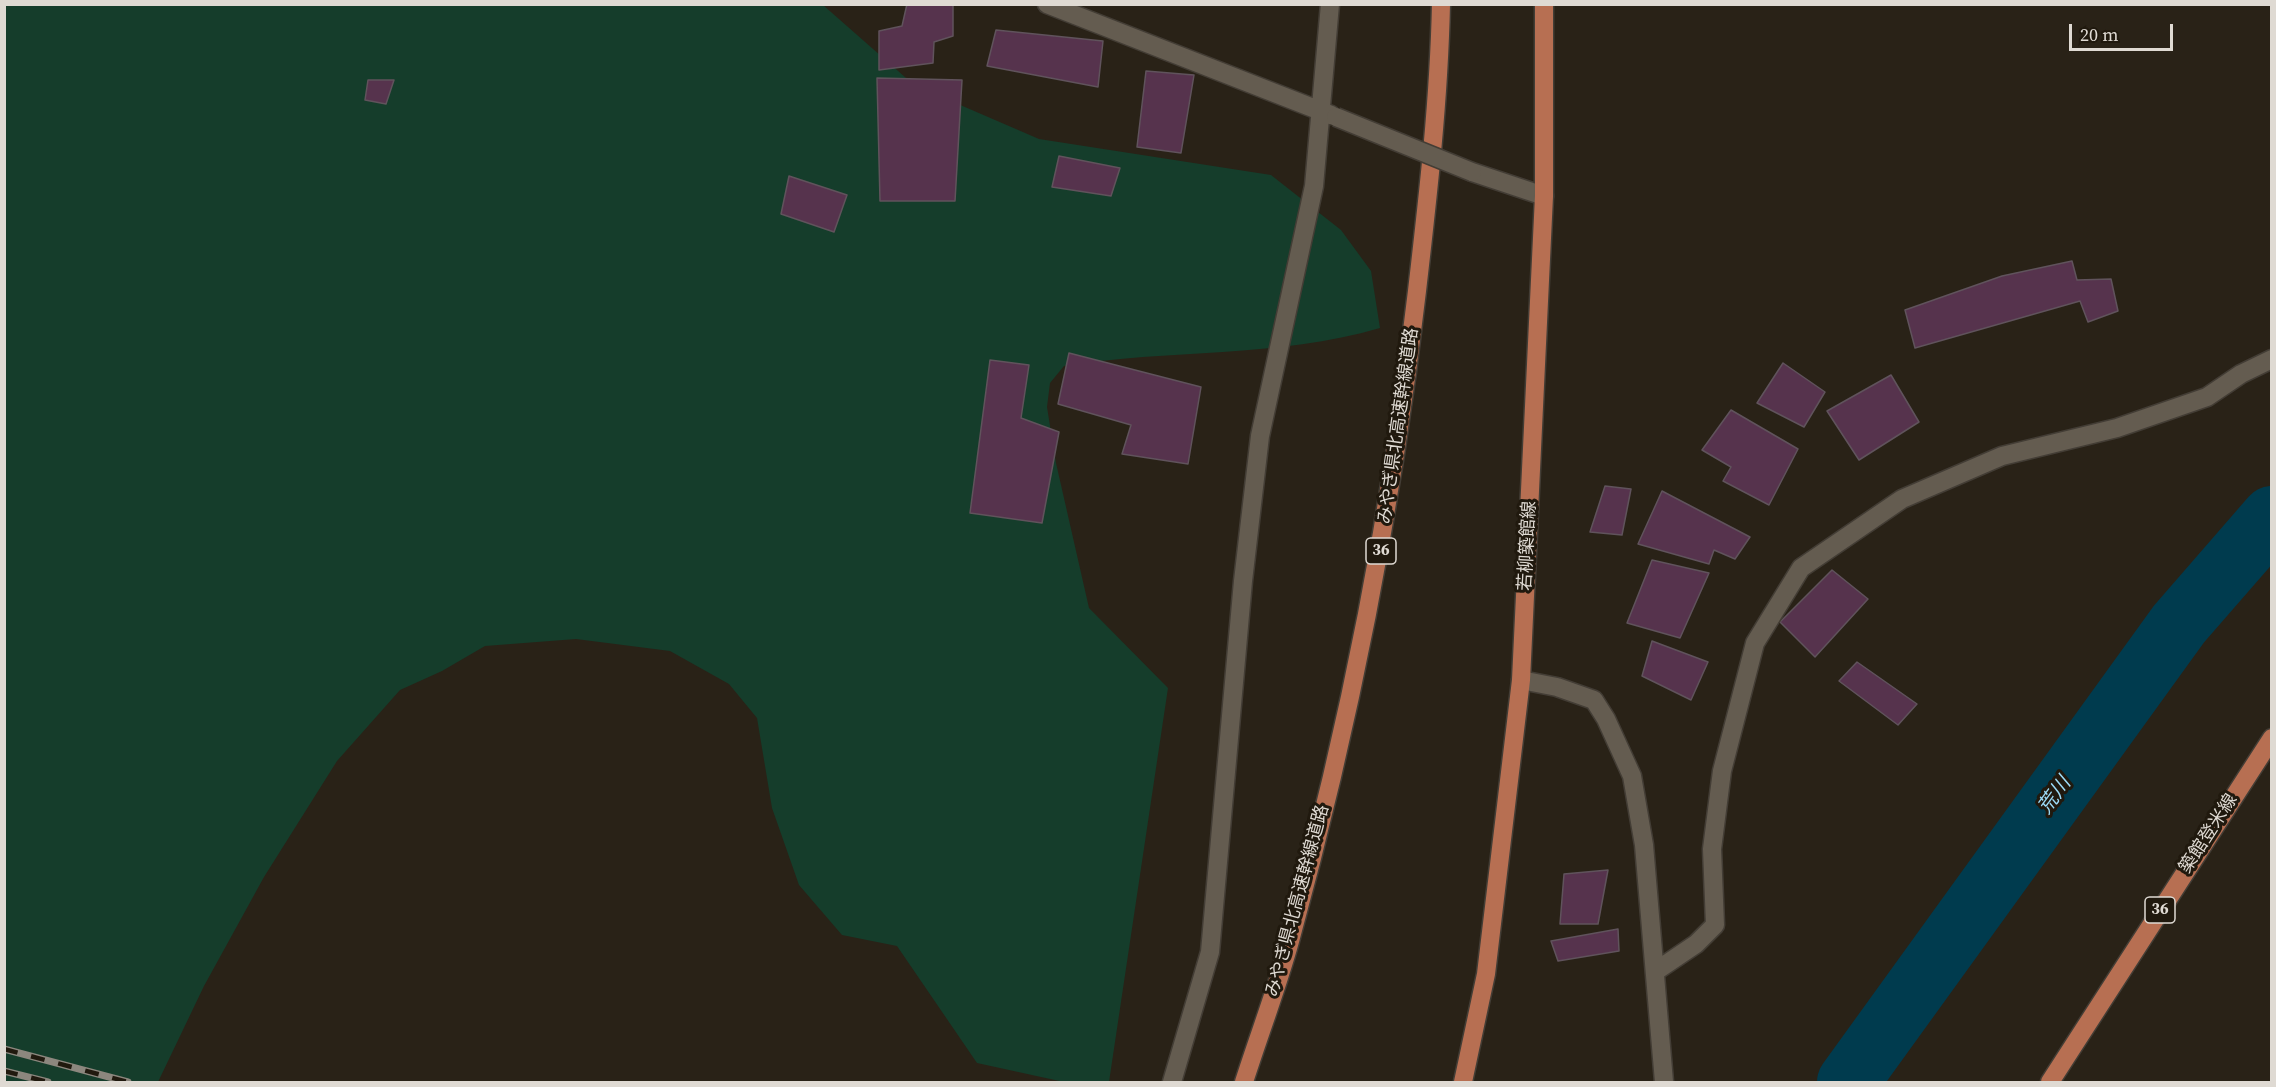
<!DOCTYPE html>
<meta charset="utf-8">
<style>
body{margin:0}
#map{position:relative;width:2276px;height:1087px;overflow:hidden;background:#292217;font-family:"Source Serif 4",serif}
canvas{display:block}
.frame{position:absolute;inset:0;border:6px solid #dfdad3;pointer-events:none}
.scale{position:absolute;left:2069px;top:24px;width:104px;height:27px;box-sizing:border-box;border:3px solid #dfdad3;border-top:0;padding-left:8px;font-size:18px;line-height:21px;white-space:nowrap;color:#dfdad3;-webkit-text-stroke:4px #20190e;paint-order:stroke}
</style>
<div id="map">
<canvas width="2276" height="1087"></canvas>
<div class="frame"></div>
<div class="scale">20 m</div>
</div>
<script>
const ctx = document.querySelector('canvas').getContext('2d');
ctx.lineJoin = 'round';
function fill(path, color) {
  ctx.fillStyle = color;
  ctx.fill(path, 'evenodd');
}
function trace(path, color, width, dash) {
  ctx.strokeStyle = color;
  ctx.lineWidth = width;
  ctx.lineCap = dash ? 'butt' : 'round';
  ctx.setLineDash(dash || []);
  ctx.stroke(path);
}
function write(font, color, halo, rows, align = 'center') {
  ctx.font = font + ' "Source Serif 4","Noto Sans JP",serif';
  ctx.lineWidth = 6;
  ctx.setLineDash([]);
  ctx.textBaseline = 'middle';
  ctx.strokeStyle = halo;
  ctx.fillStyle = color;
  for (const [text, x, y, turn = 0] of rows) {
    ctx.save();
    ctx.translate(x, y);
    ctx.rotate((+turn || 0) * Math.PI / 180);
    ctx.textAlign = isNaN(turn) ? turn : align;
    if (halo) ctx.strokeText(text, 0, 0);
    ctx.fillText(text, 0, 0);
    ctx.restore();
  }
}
fill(new Path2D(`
 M5,5H823L914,85L1039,139L1271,175L1341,230L1371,271L1380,328C1278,358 1168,349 1064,366L1050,383L1047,407L1056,463L1089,608L1168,688L1109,1082H1064L977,1063L897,946L842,935L799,885L772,808L757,718L729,684L670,651L576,639L485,646L442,671L400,690L337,761L264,877L204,986L158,1082H5Z`), '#153d2b');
trace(new Path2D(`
 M1848,1082L2179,624L2272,517`), '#003b4e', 62);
const building = new Path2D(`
 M907,4H953V36L934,42L933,63L879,70V31L902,26Z
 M996,30L1103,41L1098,87L987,66Z
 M1146,71L1194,75L1181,153L1137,147Z
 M877,78L962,80L955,201H880Z
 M368,80H394L386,104L365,100Z
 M1059,156L1120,168L1111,196L1052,187Z
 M789,176L847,195L834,232L781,214Z
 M2072,261L2077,280L2111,279L2118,311L2088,322L2080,301L1915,348L1905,310L2002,276Z
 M1069,353L1201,387L1188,464L1122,454L1131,425L1058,404Z
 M990,360L1029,365L1021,418L1059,432L1042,523L970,513Z
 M1783,363L1825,392L1804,427L1757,403Z
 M1891,375L1919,422L1859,460L1827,411Z
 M1731,410L1798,449L1769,505L1723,481L1731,467L1702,450Z
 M1605,486L1631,489L1622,535L1590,532Z
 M1662,491L1750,537L1735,559L1714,550L1709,564L1638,544Z
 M1652,560L1709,573L1680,638L1627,623Z
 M1832,570L1868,599L1815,657L1780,622Z
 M1652,641L1708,662L1691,700L1642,676Z
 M1857,662L1917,704L1898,725L1839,681Z
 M1608,870L1598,924H1560L1564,874Z
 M1618,929L1619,951L1558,961L1551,941Z`);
fill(building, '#56334d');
trace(building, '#60535c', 1.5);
const minor = new Path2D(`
 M1047,4L1331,115
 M1472,172L1544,196
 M1521,680L1557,687L1594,700L1606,719L1632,776L1644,845L1664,1082
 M1656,971L1696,944L1715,925L1712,849L1722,771L1755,643L1801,568L1902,499L2002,456L2117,428L2207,397L2241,374L2272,359
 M1172,1082L1210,952L1243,581L1260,436L1314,186L1330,4`);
const major = new Path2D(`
 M1244,1082C1259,1035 1277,988 1290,941C1349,727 1392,510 1417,291C1428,196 1439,100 1441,4
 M1463,1082L1486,974L1521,680L1544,196V4
 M2050,1082L2272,738`);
trace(minor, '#433d35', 21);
trace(major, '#433d35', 21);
trace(minor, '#645c50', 18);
trace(major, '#b76f52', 18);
const rail = new Path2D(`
 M4,1049L128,1082
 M4,1071L48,1082`);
trace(rail, '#8c877e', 7);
trace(rail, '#20190e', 4.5, [14]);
const minorBridge = new Path2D(`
 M1336,117L1472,172`);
trace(minorBridge, '#433d35', 21, []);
trace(minorBridge, '#645c50', 18);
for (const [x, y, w] of [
 [1381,551,30],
 [2160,910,30]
]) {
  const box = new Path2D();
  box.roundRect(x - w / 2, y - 13, w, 26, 4.5);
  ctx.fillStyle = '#20190e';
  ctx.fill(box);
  trace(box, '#dfdad3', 1.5);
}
write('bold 16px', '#dfdad3', null, [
 ["36",1381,551],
 ["36",2160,910]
]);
write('18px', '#dfdad3', '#20190e', [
 ["みやぎ県北高速幹線道路",1399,426,-82],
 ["若柳築館線",1528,546,-87],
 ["築館登米線",2209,834,-57],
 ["みやぎ県北高速幹線道路",1298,901,-75]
]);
write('italic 20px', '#9cdbf7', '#20190e', [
 ["荒川",2055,796,-54]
]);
</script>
